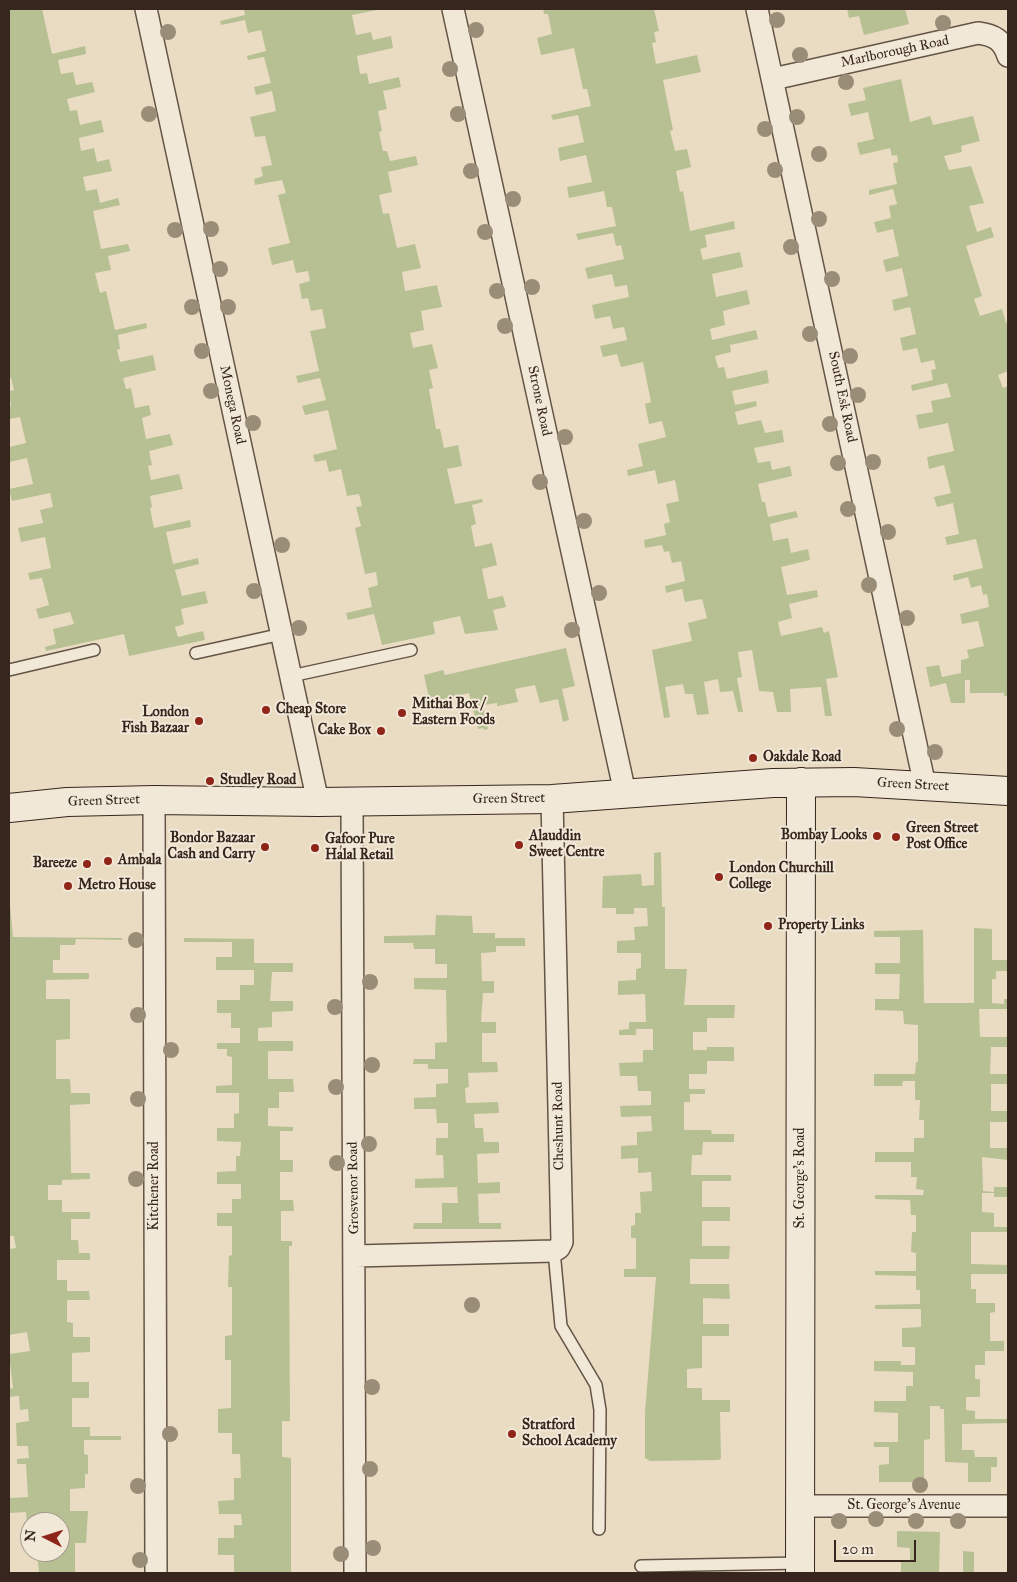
<!DOCTYPE html>
<style>
body{margin:0}
#map{position:relative;width:1017px;height:1582px;overflow:hidden;background:#eadcc3;font-family:"IM FELL Great Primer",serif}
canvas{display:block}
.frame{position:absolute;inset:0;border:10px solid #36261d;pointer-events:none}
.north{position:absolute;left:20px;top:1512px;width:50px;height:50px;box-sizing:border-box;background:#f1e8d8;border:1px solid #a69a8d;border-radius:50%;rotate:275deg;font-size:14px;font-weight:700;line-height:20px;text-align:center;color:#36261d}
.north::after{content:'';display:block;margin:auto;width:18px;height:22px;background:#8f2418;clip-path:polygon(50% 0,100% 100%,50% 72%,0 100%)}
.scale{position:absolute;left:834px;top:1540px;width:82px;height:22px;box-sizing:border-box;border:2px solid #36261d;border-top:0;padding-left:6px;font-size:15px;line-height:18px;white-space:nowrap;color:#36261d;-webkit-text-stroke:4px #f1e8d8;paint-order:stroke}
</style>
<div id="map">
<canvas width="1017" height="1582"></canvas>
<div class="frame"></div>
<div class="north">N</div>
<div class="scale">20 m</div>
</div>
<script>
const ctx = document.querySelector('canvas').getContext('2d');
ctx.lineJoin = 'round';
function fill(path, color) {
  ctx.fillStyle = color;
  ctx.fill(path, 'evenodd');
}
function trace(path, color, width, dash) {
  ctx.strokeStyle = color;
  ctx.lineWidth = width;
  ctx.lineCap = dash ? 'butt' : 'round';
  ctx.setLineDash(dash || []);
  ctx.stroke(path);
}
function write(font, color, halo, rows, align = 'center') {
  ctx.font = font + ' "IM FELL Great Primer",serif';
  ctx.lineWidth = 4;
  ctx.setLineDash([]);
  ctx.textBaseline = 'middle';
  ctx.strokeStyle = halo;
  ctx.fillStyle = color;
  for (const [text, x, y, turn = 0] of rows) {
    ctx.save();
    ctx.translate(x, y);
    ctx.rotate((+turn || 0) * Math.PI / 180);
    ctx.textAlign = isNaN(turn) ? turn : align;
    if (halo) ctx.strokeText(text, 0, 0);
    ctx.fillText(text, 0, 0);
    ctx.restore();
  }
}
fill(new Path2D(`
 M9,9H42L52,54L85,46L86,54L58,60L61,74L73,72L76,85L92,82L95,92L67,99L70,111L77,110L80,125L101,120L104,132L79,138L81,151L94,148L97,162L109,159L112,171L83,177L86,191L97,189L100,203L118,198L120,205L93,211L101,249L128,244L130,251L108,256L111,270L95,273L100,293L106,291L115,330L146,323L147,328L118,335L120,349L117,350L120,362L153,355L156,370L123,378L126,389L131,388L135,408L149,405L151,415L142,418L146,439L170,434L173,445L149,451L152,465L148,466L151,480L179,474L183,489L150,496L152,507L150,508L154,528L190,520L191,527L166,532L173,564L198,558L199,564L175,570L182,596L205,591L208,603L181,609L184,624L175,627L178,637L203,631L205,640L129,656L124,634L46,651L45,647L56,644L53,629L74,624L70,612L39,619L36,609L49,605L42,578L30,580L28,573L51,568L45,537L21,542L18,528L43,523L40,510L53,507L50,493L12,501L9,489L33,484L27,458L9,462V447L26,443L20,417L9,419V406H11L9,391L14,390L11,378H9Z
 M244,9H382L352,15L356,35L371,32L373,40L391,36L393,48L357,56L360,74L367,73L369,84L399,77L401,87L383,91L387,109L378,111L382,131L379,132L383,151H387L390,161L416,156L418,165L388,172L392,192L379,195L383,214L389,213L397,248L415,244L421,268L402,272L405,291L437,285L442,307L421,311L424,330L410,333L413,348L432,344L438,368L429,370L433,388L429,389L436,429H440L444,448L458,445L462,466L447,469L455,504L482,499L483,502L472,505L476,524L471,526L475,547L492,543L497,565L482,569L488,599L503,596L506,607L493,610L498,630L465,634L460,616L433,622L435,634L382,645L374,614L348,620L346,613L372,607L368,588L378,585L376,572L365,574L355,528L361,526L356,507L362,506L359,494L347,496L341,469L329,472L326,460L315,462L313,455L337,449L328,410L305,415L302,406L326,400L320,378L298,383L296,376L319,371L310,331L326,328L322,309L311,311L308,298L302,299L299,284L310,281L308,271L296,273L293,260L272,265L268,248L290,243L278,195L286,193L282,180L255,185L254,179L263,176L261,167L272,165L265,136L255,137L250,117L276,111L272,91L256,95L254,87L271,83L264,57L248,60L247,56L266,51L261,30L248,33L245,20L221,25L220,21L245,15Z
 M543,9H654L659,31L654,32L656,42L652,43L656,64L697,55L701,72L663,80L673,130L670,131L675,151L687,149L691,167L676,171L680,192L683,191L690,231L734,221L735,229L705,235L707,247L700,249L703,260L740,252L743,267L712,274L716,297L747,290L750,304L723,311L725,325L710,329L712,340L756,330L758,339L730,345L731,352L715,356L718,368L724,367L727,379L767,370L769,383L732,391L735,405L756,401L757,406L735,412L738,425L761,420L765,433L782,430L784,442L754,448L758,463L770,461L772,470L790,466L792,476L758,484L762,502H765L768,517L796,511L798,517L770,524L773,541L788,538L791,553L808,549L810,560L781,567L787,595L817,590L818,597L789,604L792,618L778,622L781,636L822,627L824,633L829,631L838,677L826,679L832,716H825L821,687L790,689L791,712H777L773,692L759,691L752,650L738,652L742,677L737,678L743,712H738L733,691L720,692L718,679L704,682L709,714L697,715L693,694H685L683,684L665,687L670,717L664,718L652,650L692,641L688,623L707,618L702,599L685,602L682,589L666,593L665,586L685,581L681,561L672,563L669,551L664,552L662,545L645,548L644,540L666,535L664,524L670,522L666,504L679,501L675,480L658,484L655,470L628,476L627,470L643,466L638,444L666,437L662,421L649,424L645,404L651,402L643,362L621,367L617,354L603,357L600,346L627,340L624,327L613,329L610,316L595,319L592,305L629,297L627,285L615,287L612,274L588,279L585,268L624,259L621,245L616,246L613,233L578,240L576,234L616,226L612,207H607L604,191L569,198L567,187L592,182L586,155L560,161L558,148L584,142L578,115L553,120L551,115L591,106L587,89H583L574,48L541,55L537,38L552,34L548,14H544Z
 M847,9H905L909,24L864,35L859,16L849,18Z
 M901,79L910,122L930,116L933,125L973,116L980,141L961,146L962,152L944,156L949,170L971,166L984,203L969,206L977,232L991,227L994,237L966,246L982,296L974,299L980,316L1002,309L1006,323L1008,322V371L998,375L1003,388L1008,386V696H1004V693H970V680H965V703H951L946,683L930,687L926,667L939,665L942,677L961,673V660L969,658L967,650L984,646L978,621L962,624L960,614L989,607L987,594L983,595L981,585L971,588L968,577L954,581L953,575L983,568L976,539L947,545L945,537L959,534L953,503L937,507L934,497L951,493L944,465L929,469L927,457L954,451L948,423L919,429L916,415L933,412L931,401L951,397L947,383L912,391L911,385L933,380L931,370L936,369L934,360L921,363L917,348L903,351L900,338L916,334L910,307L894,311L892,300L908,296L902,268L886,272L883,260L899,256L893,229L877,233L874,222L891,218L889,206L897,204L893,189L869,195V190L897,184L893,163L898,162L897,155L892,156L890,148L860,155L857,143L874,139L868,112L851,116L848,104L866,100L863,88Z
 M566,648L575,686L562,689L569,720L563,722L558,699L540,703L535,685L515,689L518,702L497,706V703L483,705L488,729L484,730L483,728L478,729L469,693L430,702L424,675L443,670L445,675Z
 M661,852L662,907H665V969H687L684,1005H735L734,1018H707V1032H693V1050H707V1047H734V1061H707V1074H689V1089H705V1094H690V1102H684V1130H711L712,1134H734V1142H703L702,1155H692L691,1175H731V1181H702V1207H730V1221H702V1246H730L729,1259H690V1284H729L730,1299L703,1298V1324H729V1336H702V1368L687,1369V1388H702V1400H730V1412H720L721,1459L718,1460L650,1461L645,1458V1412L656,1277H624V1269H636V1238H631V1226L635,1225V1213H641L640,1192L652,1191L651,1172L638,1173V1158L621,1159V1146L637,1145V1132L652,1131L651,1116L621,1117L620,1106L651,1105V1091H638L637,1076H620L619,1063L643,1062V1050H653V1029H636V1035H619V1030L629,1029V1022H646L645,994L618,995V981L636,980V969L641,968V953H617V941L635,940L634,927L648,926L647,908H634V914H616V908H602L603,876L641,874L642,886L654,885V853Z
 M9,894L13,937L122,938V940L76,939L75,945H60V960H53V973H89V979L46,980V999H70V1039L56,1040V1079H70L71,1093H90V1104L70,1105L71,1173H90V1179L62,1180V1185H48V1200H62V1212H90V1219H71V1240H78L79,1253H90V1260H57V1280H67V1291H89L90,1300H67V1322L73,1323V1337H90V1352L72,1353V1382H89V1398H72V1427H90V1436H121V1440H84V1454L88,1455V1474H85V1488L70,1489V1511H88L86,1543H75V1573H39L37,1552H60V1522H30V1524L27,1525L26,1512L9,1513V1498L28,1497L26,1464H17V1459L29,1458L28,1446H17L16,1423L29,1421L28,1409L20,1410L19,1396L9,1397V1389L13,1388L9,1354L30,1351L27,1332L9,1335V1249L16,1248L14,1236H9Z
 M436,915L472,916L473,933H495V938H525V946H496V952L481,953L482,981H494V993H483L481,1022H496V1033H482V1062H497L498,1072L468,1073L469,1087L465,1088L466,1103L498,1102L499,1113L474,1114L475,1128H483L484,1142H499V1153L477,1154L478,1183L500,1182V1193L478,1194L479,1223H501V1229H413L414,1223H442V1203H458L457,1187L415,1188V1179L444,1178L443,1155H436V1138H448V1123H437L436,1109H414V1098L436,1097V1084L448,1083V1069H428V1064H413L414,1059H435V1043L447,1042L446,990L414,989V978H447V964H435V949H414L413,943H384V936L435,935Z
 M974,928L992,929V960H1008V971H996V979H992V1003L1004,1004V999H1008V1009H979L980,1037H1008V1047H991L990,1074H1008V1084H991V1111H1008V1122H990V1148H1008V1160L982,1157L983,1191L994,1192V1187H1008V1197H994V1193H982V1212L994,1213V1227H1008V1232H971V1264L1008,1265V1274H971V1289H976V1303H995V1312L990,1313V1341H1004V1351H985V1365H975V1379H980V1397H966V1410L975,1411V1419H1008V1423L962,1424V1450H974L975,1457H997V1467H991V1482H968V1463L945,1462L944,1409H940V1406H930V1439L924,1440V1482H879V1465L889,1464V1447H874V1442H898V1413L874,1412V1401H906V1386H913V1372L874,1371V1361H901V1365H915V1347H902V1328L921,1327V1309H875V1305L920,1304V1290H916V1276L875,1275V1271H916V1253L911,1252L912,1232H916V1215H911L910,1200L875,1199V1195H923L924,1190L916,1189L917,1177H911V1162H875V1152H914V1138H924V1120H919L920,1100H915V1081H903L902,1086H874V1074H915L916,1062H918V1025L904,1024L903,1011L875,1010V999H899L900,974H875V963H900V937H874V931L923,930L924,1003H974Z
 M184,938L254,939V963H293V972H272L270,1001H293V1011L272,1012V1027L258,1028V1041H293V1051H268V1079H293L294,1092H279V1108H268V1126L293,1127V1131H280V1160H293V1172H280V1200H293L294,1211H281V1241H292V1246H289L290,1421H282V1457L291,1458V1573H234V1555H218V1538H234V1525H242L241,1514H219L218,1501L234,1500V1478H241L240,1454H232V1433H218V1409L231,1408V1360H225V1336L232,1335V1287H228L229,1256L232,1255V1226H217V1213H232V1199H241V1184H217V1172L236,1171V1156H240L241,1142L217,1141V1128H234V1114L239,1113V1093H216V1086L232,1085V1057L227,1056V1049H217V1043H240V1028H231V1013H217V1000H240V985H254V970H216V957H232V942H184Z
 M897,1531L940,1532L939,1573H901V1562H910V1548L897,1547Z
 M963,1551L974,1552V1573H963Z`), '#b7c093');
const lane = new Path2D(`
 M196,653L282,634
 M9,670L94,650
 M291,676L411,650
 M554,1251L561,1326L596,1385L600,1410L599,1529
 M641,1566L801,1563`);
const street = new Path2D(`
 M146,9L318,802
 M453,9L625,793
 M757,9L925,786
 M773,79L978,33C994,35 1003,40 1008,56
 M154,800L156,1573
 M352,802L355,1573
 M355,1256L554,1251L559,1248L562,1242L552,799
 M800,1506H1008`);
const secondary = new Path2D(`
 M9,808L67,802L154,800L318,802L552,799L773,783L854,782L1008,791
 M800,1573L801,782`);
trace(lane, '#635446', 14);
trace(street, '#635446', 24);
trace(secondary, '#36261d', 30);
trace(lane, '#f1e8d8', 11);
trace(street, '#f1e8d8', 21);
trace(secondary, '#f1e8d8', 28);
ctx.fillStyle = '#998d78';
for (const [x, y] of [
 [777,20],
 [943,23],
 [476,30],
 [168,32],
 [800,55],
 [450,69],
 [846,82],
 [149,114],
 [458,114],
 [797,117],
 [765,129],
 [819,154],
 [775,170],
 [471,171],
 [513,199],
 [819,219],
 [211,229],
 [175,230],
 [485,232],
 [791,247],
 [220,269],
 [832,279],
 [532,287],
 [497,291],
 [192,307],
 [228,307],
 [505,326],
 [810,334],
 [202,351],
 [850,356],
 [211,391],
 [858,395],
 [253,423],
 [830,424],
 [565,437],
 [873,462],
 [838,463],
 [540,482],
 [848,509],
 [584,521],
 [888,532],
 [282,545],
 [869,585],
 [254,591],
 [599,593],
 [907,618],
 [299,628],
 [572,630],
 [897,729],
 [935,752],
 [136,940],
 [370,982],
 [335,1007],
 [138,1015],
 [171,1050],
 [372,1065],
 [336,1087],
 [138,1099],
 [369,1144],
 [337,1163],
 [136,1179],
 [472,1305],
 [372,1387],
 [170,1434],
 [370,1469],
 [920,1485],
 [138,1486],
 [876,1519],
 [839,1521],
 [916,1521],
 [958,1521],
 [373,1548],
 [341,1554],
 [140,1560]
]) {
  ctx.beginPath();
  ctx.arc(x, y, 8, 0, 2 * Math.PI);
  ctx.fill();
}
for (const [x, y, r, color] of [
 [266,710,5,"#8f2418"],
 [402,713,5,"#8f2418"],
 [199,721,5,"#8f2418"],
 [381,731,5,"#8f2418"],
 [753,758,5,"#8f2418"],
 [210,781,5,"#8f2418"],
 [877,836,5,"#8f2418"],
 [896,837,5,"#8f2418"],
 [519,845,5,"#8f2418"],
 [265,847,5,"#8f2418"],
 [315,848,5,"#8f2418"],
 [108,861,5,"#8f2418"],
 [87,864,5,"#8f2418"],
 [719,877,5,"#8f2418"],
 [68,886,5,"#8f2418"],
 [768,926,5,"#8f2418"],
 [512,1434,5,"#8f2418"]
]) {
  const dot = new Path2D();
  dot.arc(x, y, r, 0, 2 * Math.PI);
  ctx.fillStyle = color;
  ctx.fill(dot);
  trace(dot, '#f1e8d8', 2);
}
write('14px', '#36261d', '#f1e8d8', [
 ["Marlborough Road",895,52,-12],
 ["South Esk Road",842,397,78],
 ["Strone Road",539,401,78],
 ["Monega Road",232,405,78],
 ["Green Street",913,785,3],
 ["Green Street",509,799,-1],
 ["Green Street",104,801,-2],
 ["Cheshunt Road",559,1126,-91],
 ["St. George's Road",801,1178,-90],
 ["Kitchener Road",155,1186,-90],
 ["Grosvenor Road",354,1188,-91],
 ["St. George's Avenue",904,1506]
]);
write('bold 14px', '#36261d', '#f1e8d8', [
 ["Mithai Box /",412,705],
 ["Eastern Foods",412,721],
 ["Cheap Store",276,710],
 ["London",189,713,"right"],
 ["Fish Bazaar",189,729,"right"],
 ["Cake Box",371,731,"right"],
 ["Oakdale Road",763,758],
 ["Studley Road",220,781],
 ["Green Street",906,829],
 ["Post Office",906,845],
 ["Bombay Looks",867,836,"right"],
 ["Alauddin",529,837],
 ["Sweet Centre",529,853],
 ["Bondor Bazaar",255,839,"right"],
 ["Cash and Carry",255,855,"right"],
 ["Gafoor Pure",325,840],
 ["Halal Retail",325,856],
 ["Ambala",118,861],
 ["Bareeze",77,864,"right"],
 ["London Churchill",729,869],
 ["College",729,885],
 ["Metro House",78,886],
 ["Property Links",778,926],
 ["Stratford",522,1426],
 ["School Academy",522,1442]
], 'left');
</script>
